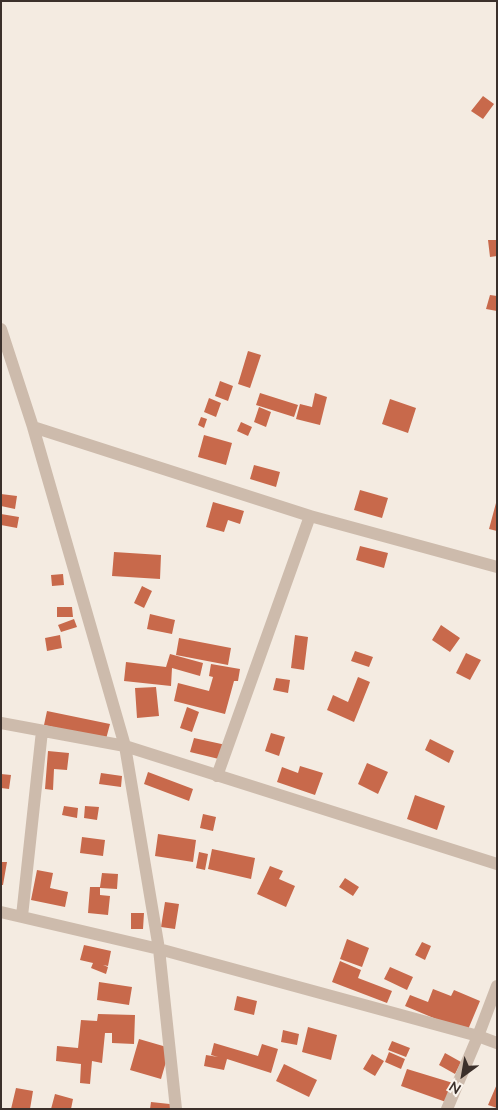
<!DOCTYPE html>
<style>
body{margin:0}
#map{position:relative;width:498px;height:1110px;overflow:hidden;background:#f4ebe1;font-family:Lato,sans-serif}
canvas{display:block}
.frame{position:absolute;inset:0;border:2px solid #3b302b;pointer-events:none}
.north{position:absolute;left:438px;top:1050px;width:50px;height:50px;-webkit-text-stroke:4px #fbf5ee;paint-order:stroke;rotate:212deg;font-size:14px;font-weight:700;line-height:20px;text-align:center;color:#3b302b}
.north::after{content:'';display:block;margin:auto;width:18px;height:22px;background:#3b302b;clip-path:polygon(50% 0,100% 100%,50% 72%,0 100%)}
</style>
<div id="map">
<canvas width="498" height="1110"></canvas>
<div class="frame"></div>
<div class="north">N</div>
</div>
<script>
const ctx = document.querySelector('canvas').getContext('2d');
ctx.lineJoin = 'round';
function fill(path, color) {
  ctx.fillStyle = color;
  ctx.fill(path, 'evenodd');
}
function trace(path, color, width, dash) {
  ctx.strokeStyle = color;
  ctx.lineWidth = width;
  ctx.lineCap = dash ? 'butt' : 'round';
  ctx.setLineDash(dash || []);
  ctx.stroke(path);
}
fill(new Path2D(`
 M483,96L494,104L483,119L471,111Z
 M488,240H497V256L490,257Z
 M490,295L497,296V311L486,309Z
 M248,351L261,355L250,388L238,384Z
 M220,381L233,386L228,401L215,396Z
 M260,393L298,405L294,417L256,405Z
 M315,393L327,397L320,425L296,419L300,404L312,407Z
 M209,398L221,403L216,417L204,412Z
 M390,399L416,408L408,433L382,424Z
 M259,407L271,412L266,427L254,422Z
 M201,417L207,419L204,428L198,425Z
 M241,422L252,427L248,436L237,431Z
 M204,435L232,443L226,465L198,457Z
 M254,465L280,472L276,487L250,479Z
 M360,490L388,498L382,518L354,510Z
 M1,494L17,496L15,509L1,506Z
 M213,502L244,511L240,524L228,520L224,532L206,527Z
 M496,503H497V531L489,529Z
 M1,514L19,517L17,528L1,525Z
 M360,546L388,553L384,568L356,560Z
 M114,552L161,555L160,579L112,576Z
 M63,574L64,585L52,586L51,575Z
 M142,586L152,591L144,608L134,603Z
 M57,607H72L73,617H57Z
 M150,614L175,620L172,634L147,629Z
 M74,619L77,627L61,632L58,625Z
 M441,625L460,638L450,652L432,640Z
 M60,635L62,648L47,651L45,638Z
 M295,635L308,637L304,670L291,668Z
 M179,638L231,648L228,665L176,655Z
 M355,651L373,657L369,667L351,661Z
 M466,653L481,660L470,680L456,673Z
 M170,654L203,663L200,676L172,668L171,686L124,681L126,662L166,667Z
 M211,664L240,669L238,681H234L225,714L174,701L178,683L209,691L213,677L209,676Z
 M358,677L370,682L354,722L327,710L333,695L348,702Z
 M276,678L290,680L288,693L273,690Z
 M156,687L159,716L137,718L135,688Z
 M187,707L199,712L192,732L180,728Z
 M47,711L110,724L106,739L44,725Z
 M271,733L285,737L279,756L265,751Z
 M194,738L226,745L223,760L190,752Z
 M430,739L454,751L449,763L425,750Z
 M48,751L69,753L67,770L54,769L53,790L45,789Z
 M367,763L388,772L378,794L358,784Z
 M300,766L323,773L315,795L277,782L282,767L298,773Z
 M148,772L193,789L189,801L144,784Z
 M101,773L122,776L121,787L99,784Z
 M1,774L11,775L9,789L1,788Z
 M415,795L445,806L437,830L407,819Z
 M64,806L78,808L77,818L62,815Z
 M85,806L99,807L97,820L84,818Z
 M203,814L216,817L213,831L200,828Z
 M158,834L196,840L193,862L155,856Z
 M82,837L105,840L103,856L80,853Z
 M212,849L255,858L251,879L208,869Z
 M199,852L208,854L205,870L196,868Z
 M1,862H7L3,885H1Z
 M270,866L283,871L279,879L295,886L286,907L257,894Z
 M37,870L53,873L50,888L68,892L65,907L31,900Z
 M102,873L118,874L117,889L100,888V895L110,896L108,915L88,913L90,887H100Z
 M345,878L359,887L353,896L339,887Z
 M165,902L179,904L175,929L161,927Z
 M131,913H144L143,929H131Z
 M347,939L369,948L362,967L340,959Z
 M422,942L431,946L425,960L415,955Z
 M84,945L111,951L108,966L103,965L108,967L106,974L91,968L93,963L80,960Z
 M340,961L361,970L358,978L392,991L387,1003L332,982Z
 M390,967L413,977L407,990L384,979Z
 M99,982L132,987L129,1005L97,1000Z
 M433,989L451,996L454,990L480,1001L467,1032L405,1006L410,995L428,1002Z
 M237,996L257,1001L254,1015L234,1010Z
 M98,1014L135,1015L134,1044L112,1043V1033H105L102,1063L92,1061L90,1084L80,1083L81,1064L56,1061L57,1046L78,1048L81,1020L97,1021Z
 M308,1027L337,1035L331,1060L302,1052Z
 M283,1030L299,1034L297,1045L281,1042Z
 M139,1039L170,1048L161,1079L130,1070Z
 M392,1041L410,1048L406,1057L388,1050Z
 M214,1043L258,1056L262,1044L278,1049L271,1073L227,1059L224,1070L204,1066L206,1055L218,1057L211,1055Z
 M389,1052L405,1059L401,1069L385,1062Z
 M445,1053L461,1062L455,1074L439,1065Z
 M372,1054L384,1061L375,1076L363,1069Z
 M284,1064L317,1080L309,1097L276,1081Z
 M407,1069L453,1083L446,1102L401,1086Z
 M497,1084V1108L488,1105Z
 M16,1088L33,1091L30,1109H11Z
 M55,1094L73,1099L71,1109H51Z
 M151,1102L179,1105V1109H150Z`), '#c8694b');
trace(new Path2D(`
 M1,329L33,427L125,746L159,949L176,1109
 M33,427L310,516L497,567
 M1,723L125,746L497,864
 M217,776L310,516
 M1,912L159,949L478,1036L497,1043
 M22,916L42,731
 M447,1109L478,1036L497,986`), '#cdbbac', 12);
</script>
